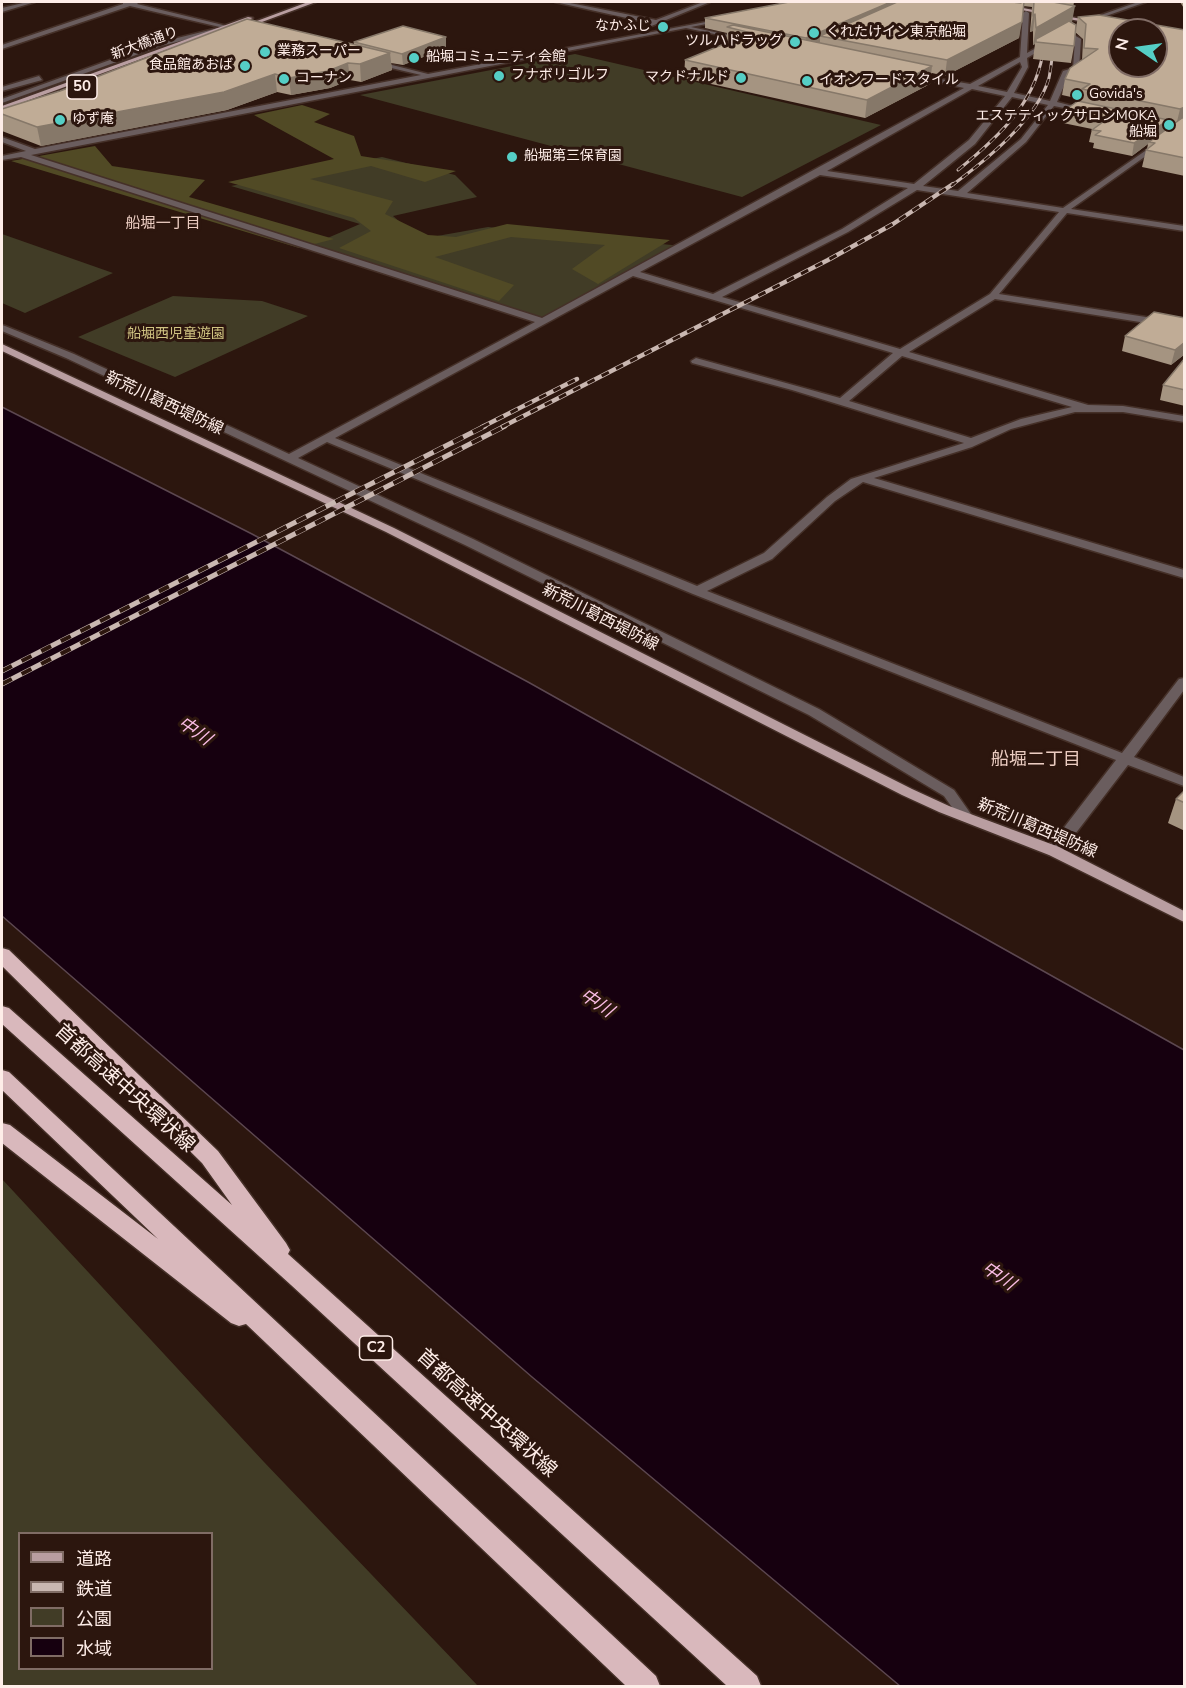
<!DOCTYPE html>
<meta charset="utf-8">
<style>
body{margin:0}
#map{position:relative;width:1186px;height:1688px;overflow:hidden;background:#2c160e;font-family:"Nunito Sans","Noto Sans JP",sans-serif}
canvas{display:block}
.frame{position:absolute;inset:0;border:3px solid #feede8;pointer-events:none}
.legend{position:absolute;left:18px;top:1532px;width:195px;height:138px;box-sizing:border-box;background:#2c160e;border:2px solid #806c65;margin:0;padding:8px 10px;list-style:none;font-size:18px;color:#feede8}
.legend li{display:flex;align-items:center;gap:12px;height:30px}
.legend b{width:30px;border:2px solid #806c65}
.north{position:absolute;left:1108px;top:18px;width:60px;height:60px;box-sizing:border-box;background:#2c160e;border:2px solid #806c65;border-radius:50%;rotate:283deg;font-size:16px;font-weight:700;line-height:24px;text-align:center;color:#feede8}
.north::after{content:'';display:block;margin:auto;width:21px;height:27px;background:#55cec5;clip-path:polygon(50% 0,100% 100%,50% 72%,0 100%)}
</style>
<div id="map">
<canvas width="1186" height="1688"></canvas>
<div class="frame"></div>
<ul class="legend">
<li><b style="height:8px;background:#b99ea1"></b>道路</li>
<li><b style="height:8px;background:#c9b7b1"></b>鉄道</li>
<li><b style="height:16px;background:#413c26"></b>公園</li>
<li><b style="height:16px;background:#16000f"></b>水域</li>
</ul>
<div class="north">N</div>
</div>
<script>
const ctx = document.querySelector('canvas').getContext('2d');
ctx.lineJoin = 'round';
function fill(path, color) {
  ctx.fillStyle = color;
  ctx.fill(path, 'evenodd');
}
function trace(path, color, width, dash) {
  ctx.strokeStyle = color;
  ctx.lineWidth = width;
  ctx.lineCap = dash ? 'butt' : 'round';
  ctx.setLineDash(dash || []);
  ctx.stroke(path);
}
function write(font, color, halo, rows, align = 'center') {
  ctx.font = font + ' "Nunito Sans","Noto Sans JP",sans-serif';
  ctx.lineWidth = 6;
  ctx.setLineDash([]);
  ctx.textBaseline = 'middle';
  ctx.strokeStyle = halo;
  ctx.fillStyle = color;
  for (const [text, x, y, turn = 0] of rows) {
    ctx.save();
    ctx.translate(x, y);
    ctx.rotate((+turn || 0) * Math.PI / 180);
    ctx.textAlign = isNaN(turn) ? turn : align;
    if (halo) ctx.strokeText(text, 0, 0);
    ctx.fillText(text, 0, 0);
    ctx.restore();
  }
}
fill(new Path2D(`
 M575,54L881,125L742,197L360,95Z
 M382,157L455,175L477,197L393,216L420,239L488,227L682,246L543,321L309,246L360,224L231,186Z
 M2,234L113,273L25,313L2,303Z
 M173,296L262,301L308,316L175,377L78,337Z
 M2,1179L264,1462L478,1686H2ZM20,1534H212V1668H20Z`), '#413c26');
fill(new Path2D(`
 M302,105L330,114L314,122L354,136L361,156L456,171L425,182L371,166L310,179L393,201L385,214L428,235L456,237L507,224L670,240L598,284L572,269L605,245L511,237L435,257L514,285L499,301L339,248L371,231L354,218L228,182L334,159L254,115Z
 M95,146L112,166L205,180L189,197L334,239L299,248L11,161Z`), '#514a25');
const water = new Path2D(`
 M2,407L252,534L528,682L1184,1050V1686H900L532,1377L2,916Z`);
fill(water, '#16000f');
trace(water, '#5c4750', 1.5);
const minor = new Path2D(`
 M27,2H35L2,12V8Z
 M123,2H139L137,4L227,26L224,28L130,6L2,49V45L123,4Z
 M555,2H565L656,20L703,2H710L649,27L646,25L649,23Z
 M1138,2H1146L1086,23L1081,22Z
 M1026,11L1029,13L1027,53L1049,41L1054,42L1027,58L1028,67L1014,93L1050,101L1063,71L1073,68L1075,40L1065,34L1067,31L1081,39L1079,69L1070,72L1057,102L1093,111L1089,113L1054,106L1026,142L967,193L1063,208L1184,124V129L1071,209L1184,226V231L1067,213L999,294L1184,323V329L995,299L909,352L1088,405L1123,406L1184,416V422L1123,412H1075L1011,429L972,447L874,478L1184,570V578L863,482L835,501L772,559L707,591L1122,753L1179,679L1184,678V690L1134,757L1184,777V786L1128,765L1059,855H1049L1046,851L1116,760L693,594L327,442L298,458L473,539L819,709L954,790L973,817L966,822L961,820L944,796L809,715L465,545L66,358L2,331V325L5,326L74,354L289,454L535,322L21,157L2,160V156L26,151L2,142V137L35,149L421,75L370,63L372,60L428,74L727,18V20L691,27L747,39V41L686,28L31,155L542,318L964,88L911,76V74L970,84L1020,57L1023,13ZM1020,62L1022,67L1007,92L978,86ZM972,89L1005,96L969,140L914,184L827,171ZM1012,97L1048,105L1021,139L958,191L923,186L975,144ZM820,175L908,188L842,229L713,294L640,272ZM917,190L1059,212L990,294L900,349L722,297L848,232ZM633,276L893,353L840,398L696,358L691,361L692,363L792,390L964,443L851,479L827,497L764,553L697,586L335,438ZM902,356L1072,407L1021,419L971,438L849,401Z
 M218,28L220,31L161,46L2,103V99L157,43Z
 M39,76L42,80L2,91V87Z`);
const major = new Path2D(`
 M308,2H316L243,29L238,28Z
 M980,2H991L1140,30H1126Z
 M248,17L253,18L2,110V106Z
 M2,344L394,528L912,789L949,806L1059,847L1184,911V922L1049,855L939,812L902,795L386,532L2,351Z`);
const highway = new Path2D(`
 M2,948L9,950L218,1151L286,1243L290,1250L288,1254L757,1676L761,1686H727L291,1285L2,1024V1006L9,1008L232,1205L202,1163L2,966Z
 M2,1070L9,1072L656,1676L660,1686H626L246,1324L239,1326L231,1323L2,1143V1123L10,1125L158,1239L2,1090Z`);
trace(minor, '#453028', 3);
trace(major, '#453028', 3);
trace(highway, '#453028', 3);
fill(minor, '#6a5d5e');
fill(major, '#b99ea1');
fill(highway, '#d9b8bc');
const railFar2 = new Path2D(`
 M958,170C1000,136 1039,100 1044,44
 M951,186C985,161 1037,120 1049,78C1051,68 1052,56 1054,46`);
const railFar1 = new Path2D(`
 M482,427L577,379
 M502,427L828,260L893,224L953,184`);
const rail = new Path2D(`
 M2,671L485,426
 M2,684L505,426`);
trace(railFar2, '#c9b7b1', 3);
trace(railFar1, '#c9b7b1', 4.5);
trace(rail, '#c9b7b1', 5);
trace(railFar2, '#2c160e', 2, [7]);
trace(railFar1, '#2c160e', 3, [8]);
trace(rail, '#2c160e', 4, [11]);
fill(new Path2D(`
 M1018,2H1074L1071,22L1074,46L1071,63L1033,59L1035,44L1033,45V31L1030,32L1032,7L1023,6L1019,38L945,76L932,73L930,84L865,118L684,78L685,60L726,43L727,33L705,28V18L1018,3Z
 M1180,2H1185V10Z
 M1078,17L1185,30V176L1142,167L1146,150L1147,149L1148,144L1132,156L1093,148L1094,143L1089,142L1092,129L1063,123L1065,110L1080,102V99L1062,95L1065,79L1082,60L1083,39L1075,32ZM1167,124L1173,125L1166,130Z
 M446,37V48L403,65L391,63L392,70L361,82L350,80L330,88L291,95L277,92L227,110L41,146L2,131V109L354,44V42Z
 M1185,318V354L1171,365L1122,351L1125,336Z
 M1185,358V406L1160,400L1163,385Z
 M1185,790V831L1168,823L1176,799Z`), '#a59481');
fill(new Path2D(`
 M891,2H914L820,36V42L805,49L806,38Z
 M1075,6L1072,22L1038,42L1036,39L1035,44L1033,45L1036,28Z
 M1035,14L1033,31L1030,32L1033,16Z
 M1022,22L1019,38L945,76L947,60Z
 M446,37V48L403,65L402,54Z
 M390,53L392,70L361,82L360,64Z
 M348,63L350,80L330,88L291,95L289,78Z
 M932,66L930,84L865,118L867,100Z
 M275,74L277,92L227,110L41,146L37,127Z
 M1185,107V123L1176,126L1180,109Z
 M1168,120L1165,132L1149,142L1148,144L1132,156L1134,143Z
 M1185,342V354L1171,365L1175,350Z`), '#867869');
const building = new Path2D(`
 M789,2H891L806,38L705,18Z
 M897,2H1012L1021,3V2H1024L1022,22L947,60L820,36Z
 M1034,2H1053L1075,6L1036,28L1035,14L1033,16Z
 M1099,15L1185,30V107L1180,109L1082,89L1090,84L1065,79L1070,68L1098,49L1084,48L1086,24L1078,17ZM1120,30H1156V66H1120Z
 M247,19L390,53L360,64L348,63L328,71L289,78L275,74L224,92L37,127L2,114V109L60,91Z
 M1069,21L1076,25L1074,46L1036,42V39Z
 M733,25L932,66L867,100L685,60L751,33L727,27Z
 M403,26L446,37L402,54L354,42Z
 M1078,101L1168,120L1134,143L1095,135L1101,131L1092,130L1107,119L1065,110Z
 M1182,118H1185V158L1146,150L1155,143L1149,142Z
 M1154,312L1185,318V342L1175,350L1125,336Z
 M1185,358V390L1163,385Z
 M1185,790V803L1176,799Z`);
fill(building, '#c0ac96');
trace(building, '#867869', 1.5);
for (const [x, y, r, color] of [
 [663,27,6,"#55cec5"],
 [814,33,6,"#55cec5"],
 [795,42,6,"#55cec5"],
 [265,52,6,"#55cec5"],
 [414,58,6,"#55cec5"],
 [245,66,6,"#55cec5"],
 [499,76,6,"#55cec5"],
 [741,78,6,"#55cec5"],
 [284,79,6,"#55cec5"],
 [807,81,6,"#55cec5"],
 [1077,95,6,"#55cec5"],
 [60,120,6,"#55cec5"],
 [1169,125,6,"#55cec5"],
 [512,157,6,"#55cec5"]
]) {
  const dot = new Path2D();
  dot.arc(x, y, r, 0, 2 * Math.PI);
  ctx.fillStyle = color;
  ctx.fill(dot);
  trace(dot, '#2c160e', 2);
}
write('14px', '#feede8', '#2c160e', [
 ["なかふじ",651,27,"right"],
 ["くれたけイン東京船堀",826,33],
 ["ツルハドラッグ",783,42,"right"],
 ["業務スーパー",277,52],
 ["船堀コミュニティ会館",426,58],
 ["食品館あおば",233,66,"right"],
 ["フナボリゴルフ",511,76],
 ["マクドナルド",729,78,"right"],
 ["コーナン",296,79],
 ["イオンフードスタイル",819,81],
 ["Govida's",1089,95],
 ["エステティックサロンMOKA",1157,117,"right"],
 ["船堀",1157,133,"right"],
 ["ゆず庵",72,120],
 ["船堀第三保育園",524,157]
], 'left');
write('14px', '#feede8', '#2c160e', [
 ["新大橋通り",145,44,-20]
]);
write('14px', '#d0c482', '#2c160e', [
 ["船堀西児童遊園",176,335]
]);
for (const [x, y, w] of [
 [82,87,30],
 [376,1348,33]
]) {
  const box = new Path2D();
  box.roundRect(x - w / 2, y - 12, w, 24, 4.5);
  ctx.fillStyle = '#2c160e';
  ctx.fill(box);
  trace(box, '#feede8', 1.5);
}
write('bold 15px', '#feede8', null, [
 ["50",82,87],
 ["C2",376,1348]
]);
write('15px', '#ebccc1', '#2c160e', [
 ["船堀一丁目",163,224]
]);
write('16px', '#feede8', '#2c160e', [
 ["新荒川葛西堤防線",164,404,25],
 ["新荒川葛西堤防線",600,618,27],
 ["新荒川葛西堤防線",1037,829,23]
]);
write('italic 18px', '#f9bce4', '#2c160e', [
 ["中川",194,732,34],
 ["中川",596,1004,34],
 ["中川",998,1277,34]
]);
write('18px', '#ebccc1', '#2c160e', [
 ["船堀二丁目",1036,761]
]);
write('20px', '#feede8', '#2c160e', [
 ["首都高速中央環状線",124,1089,42],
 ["首都高速中央環状線",486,1414,42]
]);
</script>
